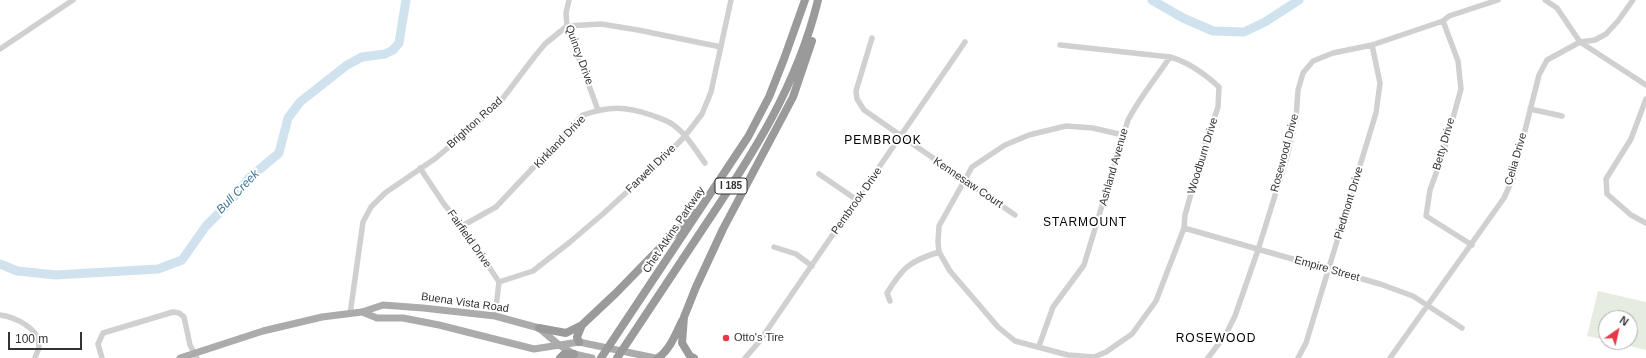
<!DOCTYPE html>
<style>
body{margin:0}
#map{position:relative;width:1646px;height:358px;overflow:hidden;background:#fff;font-family:Helvetica,sans-serif}
canvas{display:block}
.north{position:absolute;left:1598px;top:310px;width:40px;height:40px;box-sizing:border-box;background:#fff;border:1px solid #adadad;border-radius:50%;rotate:34deg;font-size:11px;font-weight:700;line-height:16px;text-align:center;color:#333}
.north::after{content:'';display:block;margin:auto;width:14px;height:18px;background:#e63946;clip-path:polygon(50% 0,100% 100%,50% 72%,0 100%)}
.scale{position:absolute;left:8px;top:332px;width:74px;height:18px;box-sizing:border-box;border:2px solid #333;border-top:0;padding-left:5px;font-size:12px;line-height:14px;white-space:nowrap;color:#333;-webkit-text-stroke:3px #fff;paint-order:stroke}
</style>
<div id="map">
<canvas width="1646" height="358"></canvas>
<div class="north">N</div>
<div class="scale">100 m</div>
</div>
<script>
const ctx = document.querySelector('canvas').getContext('2d');
ctx.lineJoin = 'round';
function fill(path, color) {
  ctx.fillStyle = color;
  ctx.fill(path, 'evenodd');
}
function trace(path, color, width, dash) {
  ctx.strokeStyle = color;
  ctx.lineWidth = width;
  ctx.lineCap = dash ? 'butt' : 'round';
  ctx.setLineDash(dash || []);
  ctx.stroke(path);
}
function write(font, color, halo, rows, align = 'center') {
  ctx.font = font + ' Helvetica,sans-serif';
  ctx.lineWidth = 4;
  ctx.setLineDash([]);
  ctx.textBaseline = 'middle';
  ctx.strokeStyle = halo;
  ctx.fillStyle = color;
  for (const [text, x, y, turn = 0] of rows) {
    ctx.save();
    ctx.translate(x, y);
    ctx.rotate((+turn || 0) * Math.PI / 180);
    ctx.textAlign = isNaN(turn) ? turn : align;
    if (halo) ctx.strokeText(text, 0, 0);
    ctx.fillText(text, 0, 0);
    ctx.restore();
  }
}
fill(new Path2D(`
 M1598,291L1646,302V350L1613,342H1630V318H1606V340L1587,336Z`), '#e6ecdf');
trace(new Path2D(`
 M1152,0L1183,18L1213,31L1244,32L1265,22L1299,0
 M0,264L17,271L56,275L158,269L182,260L206,226L229,203L248,179L279,153L288,118L300,102L347,65L362,57L385,54L393,50L399,43L406,0`), '#cfe2ee', 9);
trace(new Path2D(`
 M569,0L566,13L567,26L598,110
 M1545,0L1557,8L1580,42L1646,85
 M1443,21L1458,61L1461,89L1443,154L1430,190L1426,216L1472,245
 M872,38L856,91L857,99L864,110L1015,215
 M1060,45L1170,57C1188,62 1205,74 1219,87L1218,107L1203,151L1185,215L1184,228L1156,301L1132,334L1106,352L1094,357L1068,355L1015,341L998,327L950,271L939,252L938,242L939,226L972,167L1005,145L1029,135L1066,126L1093,128L1123,135
 M0,49L73,0
 M1646,99L1631,139L1606,179L1607,194L1631,215L1646,223
 M1530,109L1562,116
 M420,168L444,204L462,226L499,282L495,316
 M819,174L857,200
 M462,226L496,207L583,115C609,106 625,106 651,115C659,118 670,121 676,127C688,136 696,151 705,163
 M1184,228L1380,284L1413,296L1462,328
 M774,247L796,254L812,266
 M499,282L533,271L570,242L604,213L666,156L685,136L702,114L711,92L731,0
 M890,301L887,293C903,267 910,261 939,252
 M350,314L363,222L371,207L385,193L436,158L497,106L535,56L545,44L567,26L601,24L638,30L721,47
 M0,315C14,317 40,328 39,346C39,350 36,354 35,358
 M1039,346L1053,307L1084,265L1128,120C1140,97 1156,78 1170,57
 M102,358L98,344L103,333L173,312L179,313L184,317L190,345L197,358
 M745,358L759,342L965,42
 M1208,358L1226,334L1235,316L1258,250L1286,160L1296,119L1298,90L1303,73L1313,61L1333,53L1372,45L1443,21L1449,16L1498,0
 M1298,358L1306,343L1376,113L1380,83L1372,45
 M1390,358L1504,198L1513,178L1539,75L1547,60L1580,42L1595,40L1606,34L1618,21L1633,0`), '#d0d0d0', 5.5);
trace(new Path2D(`
 M362,312L377,318H403L439,325L534,349L579,342L655,358
 M180,358L263,331L322,317L362,312L383,305L423,308L495,316L539,328L559,345L574,354L592,358`), '#ababab', 7);
trace(new Path2D(`
 M539,328L566,333L582,325
 M579,342L577,337L582,325L616,293L694,213
 M560,358L564,354H574
 M601,358L748,137L769,97L784,59L805,0
 M617,358C646,314 675,270 704,227C753,154 797,86 818,0
 M658,358C670,350 676,333 682,321
 M694,358L690,356L682,343L684,317L696,287L723,229L793,97L812,41`), '#9a9a9a', 8);
for (const [x, y, r, color] of [
 [726,338,4,"#e63946"]
]) {
  const dot = new Path2D();
  dot.arc(x, y, r, 0, 2 * Math.PI);
  ctx.fillStyle = color;
  ctx.fill(dot);
  trace(dot, '#fff', 1.5);
}
for (const [x, y, w] of [
 [731,186,32]
]) {
  const box = new Path2D();
  box.roundRect(x - w / 2, y - 8, w, 16, 3);
  ctx.fillStyle = '#fff';
  ctx.fill(box);
  trace(box, '#333', 1);
}
write('bold 10px', '#333', null, [
 ["I 185",731,186]
]);
write('11px', '#333', '#fff', [
 ["Quincy Drive",579,55,70],
 ["Brighton Road",475,123,-42],
 ["Kirkland Drive",560,142,-46],
 ["Betty Drive",1444,144,-74],
 ["Rosewood Drive",1285,153,-75],
 ["Woodburn Drive",1203,156,-73],
 ["Celia Drive",1516,159,-74],
 ["Ashland Avenue",1114,167,-74],
 ["Farwell Drive",651,169,-44],
 ["Kennesaw Court",968,183,34],
 ["Pembrook Drive",857,201,-55],
 ["Piedmont Drive",1349,203,-73],
 ["Chet Atkins Parkway",674,230,-56],
 ["Fairfield Drive",469,239,55],
 ["Empire Street",1327,269,16],
 ["Buena Vista Road",465,303,8]
]);
write('11px', '#333', '#fff', [
 ["Otto's Tire",734,338]
], 'left');
ctx.letterSpacing = '1px';
write('12px', '#000', '#fff', [
 ["PEMBROOK",883,141],
 ["STARMOUNT",1085,223],
 ["ROSEWOOD",1216,339]
]);
ctx.letterSpacing = '0px';
write('italic 12px', '#3f7597', '#fff', [
 ["Bull Creek",238,192,-46]
]);
</script>
